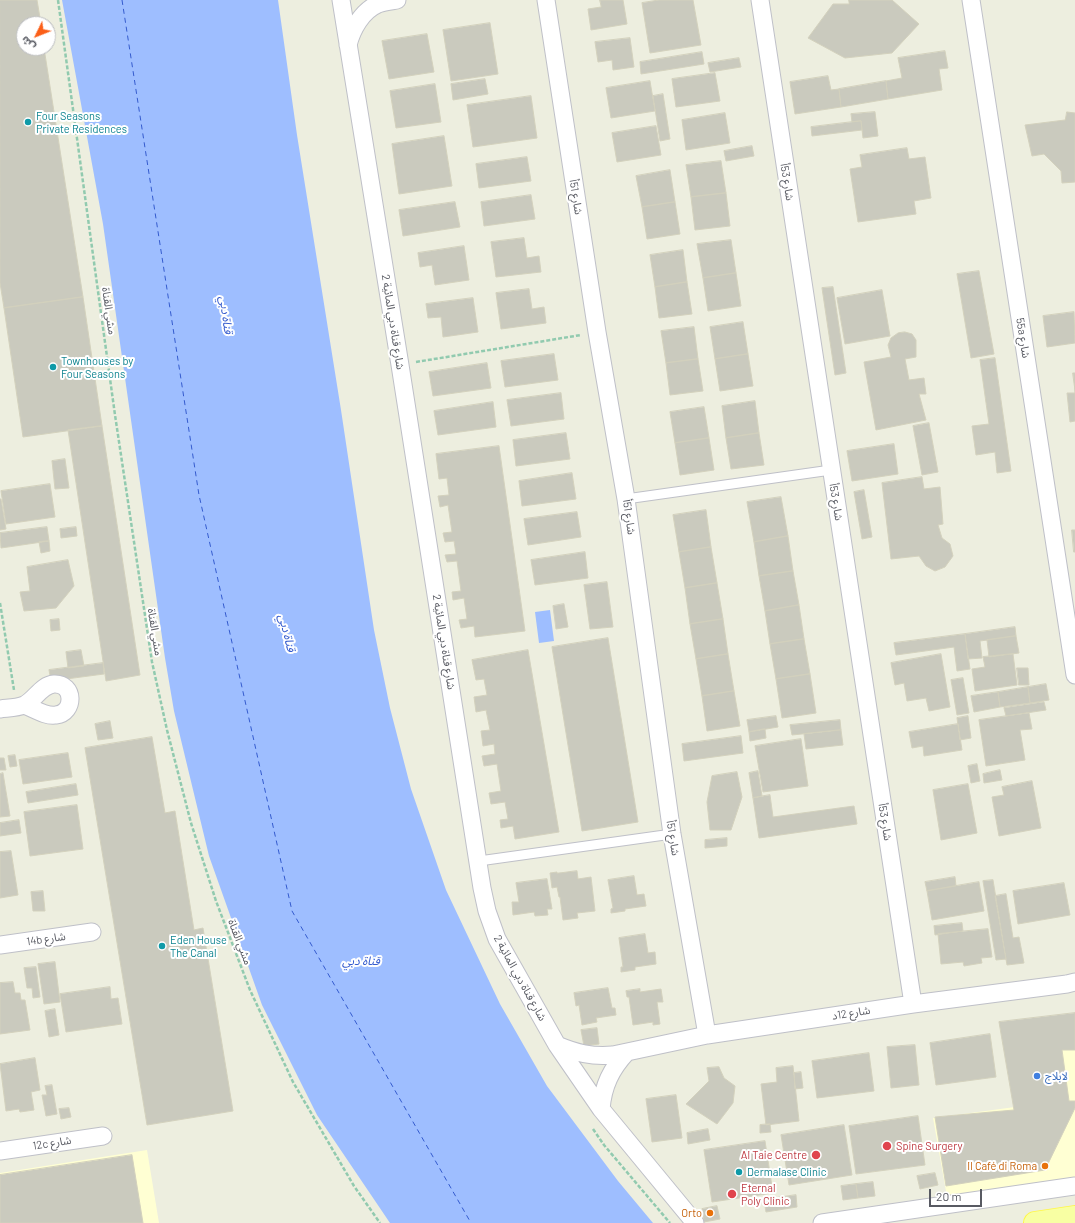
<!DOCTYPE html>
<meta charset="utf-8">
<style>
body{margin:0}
#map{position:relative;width:1075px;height:1223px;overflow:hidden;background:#edeedf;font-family:Barlow,"Noto Sans Arabic",sans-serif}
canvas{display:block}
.north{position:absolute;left:16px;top:16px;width:40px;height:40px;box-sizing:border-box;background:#fff;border:1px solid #bcbdc0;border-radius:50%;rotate:227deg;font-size:11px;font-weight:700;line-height:16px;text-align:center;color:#585a62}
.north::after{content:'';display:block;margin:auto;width:14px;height:18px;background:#fb5f18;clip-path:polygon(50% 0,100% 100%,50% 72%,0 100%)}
.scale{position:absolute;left:929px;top:1189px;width:53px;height:18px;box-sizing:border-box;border:2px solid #585a62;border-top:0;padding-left:5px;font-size:12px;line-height:14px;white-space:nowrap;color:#585a62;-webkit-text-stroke:3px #fff;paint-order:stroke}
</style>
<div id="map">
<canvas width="1075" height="1223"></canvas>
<div class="north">ش</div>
<div class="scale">20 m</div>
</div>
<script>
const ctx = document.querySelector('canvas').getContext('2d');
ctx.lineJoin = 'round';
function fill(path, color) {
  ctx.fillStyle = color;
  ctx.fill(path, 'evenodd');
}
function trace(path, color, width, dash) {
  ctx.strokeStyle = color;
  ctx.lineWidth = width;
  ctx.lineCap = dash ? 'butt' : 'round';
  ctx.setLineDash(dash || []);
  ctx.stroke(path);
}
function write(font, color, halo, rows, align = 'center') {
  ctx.font = font + ' Barlow,"Noto Sans Arabic",sans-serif';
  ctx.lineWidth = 4;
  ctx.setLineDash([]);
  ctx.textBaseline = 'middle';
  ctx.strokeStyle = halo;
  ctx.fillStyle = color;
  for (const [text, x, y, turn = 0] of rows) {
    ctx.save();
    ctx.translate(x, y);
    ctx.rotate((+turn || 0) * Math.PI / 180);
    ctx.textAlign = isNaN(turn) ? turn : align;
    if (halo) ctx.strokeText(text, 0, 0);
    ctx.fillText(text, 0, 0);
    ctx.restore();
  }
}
fill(new Path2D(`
 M1075,1016V1179L947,1197L933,1118L1015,1107Z
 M147,1150L159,1223H0V1173Z`), '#ffffd3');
fill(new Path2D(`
 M62,0H278L297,135L341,410L374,630L390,708L411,789L446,890L500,1004L547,1086L618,1181L653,1223H390L317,1115L262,1005L209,856L174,711L165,658L103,224Z
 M550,610L554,641L539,643L535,612Z`), '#9ebeff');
trace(new Path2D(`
 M122,0L199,495L292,911L471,1223`), '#345bce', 1, [5, 4]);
const building = new Path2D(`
 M0,0H37L41,24H24V48H44L83,297L4,308L0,283Z
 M600,0H623L627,24L591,30L588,9L601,7Z
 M659,0H693L701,45L650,53L642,3Z
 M849,0H892L919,24L892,53L845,58L808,38L833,4H849Z
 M490,23L498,74L451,81L443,30Z
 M427,34L434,72L389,79L382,41Z
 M630,38L634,67L613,70L612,60L598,62L595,42Z
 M945,51L948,68L939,69L942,90L888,99L886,81L902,78L898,58Z
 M702,52L704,64L641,74L640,62Z
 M739,58L741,67L710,72L708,63Z
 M715,73L720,101L676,107L672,79Z
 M828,76L831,90L839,89L841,107L795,114L790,82Z
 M485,79L488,94L453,100L451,84Z
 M650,81L655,111L611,118L606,88Z
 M886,81L888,99L841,107L839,89Z
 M435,84L441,122L396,128L390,91Z
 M663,94L670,139L660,141L653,96Z
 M531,96L537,138L473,147L467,105Z
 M875,112L878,136L863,138L861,121L852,122L851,114Z
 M1067,112L1075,113V182L1062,183L1061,171L1044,154L1032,156L1025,125L1065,120Z
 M725,113L730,143L686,150L682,120Z
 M861,121L862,130L812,136L811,127Z
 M656,126L661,155L617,162L612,133Z
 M444,136L452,186L399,194L392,144Z
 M752,146L754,156L726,161L724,151Z
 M907,148L909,159L925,157L931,198L914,201L916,214L858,222L850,169L862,167L860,155Z
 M527,157L531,181L479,188L476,164Z
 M721,161L726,193L691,197L686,165Z
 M670,170L675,202L642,207L636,176Z
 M726,193L730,226L695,230L691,197Z
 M531,195L535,219L484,226L481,202Z
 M455,202L460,227L403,236L399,210Z
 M675,202L680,234L647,239L642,207Z
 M524,238L527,258L539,256L541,272L496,277L491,242Z
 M731,240L736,273L703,278L697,244Z
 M464,246L469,280L435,285L432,265L420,267L418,253Z
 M683,250L687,282L655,287L650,255Z
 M979,271L994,354L971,358L957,274Z
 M736,273L741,306L708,311L703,278Z
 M687,282L692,314L659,318L655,287Z
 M833,287L846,373L835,375L822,288Z
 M529,289L532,309L544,307L546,323L501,329L496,293Z
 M882,290L890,336L845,344L837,298Z
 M83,297L102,426L23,437L4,308Z
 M473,298L478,332L443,337L441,317L428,318L426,304Z
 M1074,312L1075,343L1047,347L1043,316Z
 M743,322L748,354L715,359L710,327Z
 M694,327L698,359L666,363L661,331Z
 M905,332L912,334L916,340V357L905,359L909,380L924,378L926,394H919L926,420L876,430L864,362L891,357L888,345L891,338L898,333Z
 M554,354L558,380L505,387L501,361Z
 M748,354L753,386L720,391L715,359Z
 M995,358L1011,471L997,473L995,452L976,455L972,426L989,424L980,360Z
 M698,359L703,391L670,395L666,363Z
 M487,363L491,388L433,396L429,372Z
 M1073,373H1075V421L1070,422L1067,393H1075Z
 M561,393L564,419L511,426L507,400Z
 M755,401L759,433L726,438L722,406Z
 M493,402L496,427L438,435L434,411Z
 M704,407L709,438L675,443L670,412Z
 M929,423L938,472L922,475L913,426Z
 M102,426L140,675L106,681L68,430Z
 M566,433L570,459L516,466L513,440Z
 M759,433L764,465L731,469L726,438Z
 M709,438L714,470L680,475L675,443Z
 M894,444L898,474L852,481L847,451Z
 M499,446L525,631L475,637L474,626L461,628L459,620L467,619L464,598L453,600L452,592L461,591L457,561L447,562L445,555L456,554L454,541L445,542L443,533L452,532L448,505L440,507L438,496L449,495L447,478L439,479L436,454Z
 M65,459L69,488L55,489L52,461Z
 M572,473L576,499L522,506L519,481Z
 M922,477L924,489L940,487L943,524L938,525L942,538L950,544L953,556L945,567L935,571L926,566L919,556L891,559L882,483Z
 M50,484L55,517L6,524L1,491Z
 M864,490L872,537L862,539L854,492Z
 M781,497L788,536L754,542L747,502Z
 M0,499H1L6,529L0,530Z
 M706,510L711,547L679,552L673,515Z
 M577,512L581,537L528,545L524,519Z
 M47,527L49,541L1,548L0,533Z
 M76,527L77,536L61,538L60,529Z
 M1072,530H1075V552H1074Z
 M788,536L793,571L759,576L754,542Z
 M49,541L50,551L41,553L39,542Z
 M711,547L717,583L685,588L679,552Z
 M585,552L588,578L535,585L531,560Z
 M68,560L74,586L56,608L24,611L20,592L30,591L27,567Z
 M793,571L799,605L765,611L759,576Z
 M607,582L613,627L590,629L584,585Z
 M717,583L723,619L690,624L685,588Z
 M564,604L568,627L556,629L553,606Z
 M799,605L804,639L770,644L765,611Z
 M59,619L60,630L51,631L50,620Z
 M723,619L728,654L696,659L690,624Z
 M1015,627L1016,636L980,641L982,658L968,659L965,634Z
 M965,634L970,669L957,671L954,647L896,655L894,643Z
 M1016,636L1019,653L989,657L987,640Z
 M608,638L638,822L582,831L552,647Z
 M804,639L810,674L776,679L770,644Z
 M81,650L84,666L68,668L66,652Z
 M528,650L559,832L515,839L513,826L501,828L500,820L508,819L505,802L491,804L489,793L501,791L497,764L484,766L482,756L495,754L494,744L483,746L481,731L490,730L486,710L476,712L474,697L487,695L484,679L476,680L472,660Z
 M728,654L734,691L702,696L696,659Z
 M941,654L950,707L929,711L926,698L907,701L904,683L895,685L891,663Z
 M1013,654L1017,685L975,691L972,669L985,667L983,657Z
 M103,663L104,674L51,681L49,670Z
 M1017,668H1028L1029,685H1019Z
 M810,674L816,713L782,718L776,679Z
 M963,678L969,713L957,715L951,680Z
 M1046,684L1049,700L1030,703L1028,687Z
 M1028,687L1030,703L1000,707L998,692Z
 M734,691L740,726L707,731L702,696Z
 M998,692L1000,707L974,712L971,696Z
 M1044,702L1046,710L1006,716L1004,708Z
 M1029,713L1032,729L1020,730L1025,760L986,766L979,720Z
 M776,716L778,727L749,732L747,720Z
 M968,716L971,738L960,740L957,718Z
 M840,720L841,730L792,735L790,725Z
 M110,721L113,738L98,740L95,724Z
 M958,724L962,750L924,756L923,746L912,748L909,732Z
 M765,729L766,738L750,741L749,732Z
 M841,730L843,745L806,749L804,734Z
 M741,736L743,753L684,761L682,744Z
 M152,737L165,813L175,811L194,930L203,928L233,1111L147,1125L85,748Z
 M801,739L808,786L763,792L755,746Z
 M68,753L72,777L23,784L19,760Z
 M15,755L17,766L10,767L8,756Z
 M0,758H4L6,770H0Z
 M977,764L980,781L971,783L968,766Z
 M1000,770L1002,780L984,783L983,774Z
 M758,771L762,796L753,798L749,773Z
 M737,772L742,797L731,830H710L707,802L712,776Z
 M3,773L10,816L0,817V774Z
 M1032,781L1041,828L999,836L992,797L1004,795L1002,787Z
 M76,784L78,795L28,803L26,792Z
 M968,784L977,833L941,840L933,790Z
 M770,795L773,817L854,806L857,824L759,838L753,798Z
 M77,805L83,849L30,856L24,812Z
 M19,820L21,833L0,836V823Z
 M727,838V846L705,848V840Z
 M11,851L18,895L0,898V852Z
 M577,871L578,879L591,877L595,911L577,913L578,918L563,920L560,897H559L557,887L552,888L550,873L557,872V873Z
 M634,876L637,895L644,894L646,906L625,909V911L611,913V909L613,908L608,880Z
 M955,877L956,886L927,891L925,882Z
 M547,879L552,909H547L548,915L535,916L534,912L513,915L512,902H519L516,883Z
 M993,880L1006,959L996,960L983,881Z
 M979,882L984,911L932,920L927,891Z
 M1064,883L1070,915L1018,924L1013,891Z
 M43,891L45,911H33L31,892Z
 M1006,894L1013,938L1019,937L1024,963L1007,965L995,896Z
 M962,923L963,931L935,935L934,926Z
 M988,929L992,957L981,958L982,963L964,966L963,962L941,964L938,934Z
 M645,934L648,953L655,952L656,964L635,967V970L621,972V967H623L619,938Z
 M55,962L60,1002L44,1004L38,964Z
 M36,967L40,997L33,998L32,988H27L24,968Z
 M13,982L15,993H20L21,1000H25L30,1030L0,1034V983Z
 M110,987L111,999L118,998L122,1024L66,1032L60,994Z
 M608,988L612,1008H615L616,1015L596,1018L597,1022L582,1025L579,1005L576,1006L574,993Z
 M640,989V992L661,989L663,1002H657L660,1024L653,1025V1022L633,1025L629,997H627L626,991Z
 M55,1009L59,1035L49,1037L45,1011Z
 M1075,1013V1050H1062L1069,1101H1075V1108L1045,1170L946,1186L935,1117L1014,1110L999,1022Z
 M597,1028L599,1044L584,1046L581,1030Z
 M990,1034L996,1077L936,1085L930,1043Z
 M915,1045L919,1085L891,1088L887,1047Z
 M869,1053L874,1091L817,1098L812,1061Z
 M35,1058L40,1090L31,1092L34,1110L20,1112L19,1109L6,1111L0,1064Z
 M793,1066L799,1121L766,1125L761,1084L777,1082L776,1068Z
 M719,1067L724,1078L735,1086L733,1103L717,1124L686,1104L709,1081L707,1068Z
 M801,1072L803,1088L795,1089L794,1073Z
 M52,1085L57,1114L46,1116L42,1095H47L45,1086Z
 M676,1095L682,1138L652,1142L646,1099Z
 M69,1108L71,1117L61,1119L59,1109Z
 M918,1116L925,1165L856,1174L849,1126Z
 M770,1124L771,1132L760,1133V1125Z
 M844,1125L852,1175L789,1185L781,1135Z
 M708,1129L710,1140L688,1144L687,1133Z
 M765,1141L773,1193L712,1202L704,1150Z
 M132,1155L143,1223H0V1175Z
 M935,1173L938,1185L920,1189L917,1176Z
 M873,1182L875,1196L858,1198L856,1184Z
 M856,1184L858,1198L843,1200L841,1186Z
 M796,1195L797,1207L766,1212L764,1200Z
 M717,1206L720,1219L704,1222L702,1209Z`);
fill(building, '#cacabe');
trace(building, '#d3d1bd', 1);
const lane = new Path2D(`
 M626,499L831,470
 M479,861L672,834`);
const street = new Path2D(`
 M341,0L400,365L482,888L487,911L497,939L557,1045L601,1109L695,1223
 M546,0L597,332L626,499L672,834L707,1035
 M760,0L913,1004
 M971,0L1075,675
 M348,45C352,29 362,11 378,4C383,2 391,1 397,0
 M0,709C7,708 17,708 24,705C35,700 41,685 54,684C75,683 75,713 56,715C46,717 33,708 24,705
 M0,945L92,932
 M557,1045C576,1053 592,1057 613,1055L707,1035L913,1004L1067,984L1075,982
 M601,1109C603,1086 611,1069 627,1052
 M0,1151L103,1136
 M822,1223L1075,1186`);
const primary = new Path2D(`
 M1035,1223L1075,1217`);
trace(lane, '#bfc0c8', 11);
trace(street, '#bfc0c8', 19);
trace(primary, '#fff747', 24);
trace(new Path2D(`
 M58,0L115,415L152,662L167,730L191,823L216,901L250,990L293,1082L354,1186L380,1223
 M416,362L581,335
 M0,603L14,690
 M593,1129L604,1145L670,1223`), '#91caaf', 2.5, [4, 2]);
trace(lane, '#fff', 9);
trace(street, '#fff', 17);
trace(primary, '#f8ffa3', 22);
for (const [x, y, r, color] of [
 [28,122,4,"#0f9aa8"],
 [53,367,4,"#0f9aa8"],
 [162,946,4,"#0f9aa8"],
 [1037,1076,4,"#3f7fe0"],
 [887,1146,5,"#e0444e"],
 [816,1155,5,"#e0444e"],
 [1045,1166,4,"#e8710a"],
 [739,1172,4,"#0f9aa8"],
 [732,1194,5,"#e0444e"],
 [710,1213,4,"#e8710a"]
]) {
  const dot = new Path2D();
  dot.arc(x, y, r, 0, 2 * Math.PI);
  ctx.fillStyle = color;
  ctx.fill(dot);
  trace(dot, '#fff', 1.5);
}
write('11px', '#0d838f', '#fff', [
 ["Four Seasons",36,116],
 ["Private Residences",36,129],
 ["Townhouses by",61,361],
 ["Four Seasons",61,374],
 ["Eden House",170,940],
 ["The Canal",170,953],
 ["Dermalase Clinic",747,1172]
], 'left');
write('11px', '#585a62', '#fff', [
 ["شارع 53أ",787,182,81],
 ["شارع 51أ",576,197,81],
 ["مشي القناة",109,311,82],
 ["شارع قناة دبي المائية 2",393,322,81],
 ["55a شارع",1023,338,81],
 ["شارع 53أ",836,502,81],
 ["شارع 51أ",629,517,82],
 ["مشي القناة",155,632,81],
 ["شارع قناة دبي المائية 2",444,642,81],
 ["شارع 53أ",885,822,81],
 ["شارع 51أ",673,838,81],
 ["14b شارع",46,939,-8],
 ["مشي القناة",240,942,69],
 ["شارع قناة دبي المائية 2",520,978,61],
 ["شارع 12د",851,1013,-9],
 ["12c شارع",52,1143,-9]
]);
write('11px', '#366cbe', '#fff', [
 ["لابلاج",1045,1076]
], 'left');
write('11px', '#be3a42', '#fff', [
 ["Spine Surgery",896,1146],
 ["Al Taie Centre",807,1155,"right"],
 ["Eternal",741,1188],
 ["Poly Clinic",741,1201]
], 'left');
write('11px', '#c56008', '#fff', [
 ["Il Café di Roma",1037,1166],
 ["Orto",702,1213]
], 'right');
write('italic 12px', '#345bce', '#fff', [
 ["قناة دبي",226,315,82],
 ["قناة دبي",287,633,76],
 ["قناة دبي",361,961]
]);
</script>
